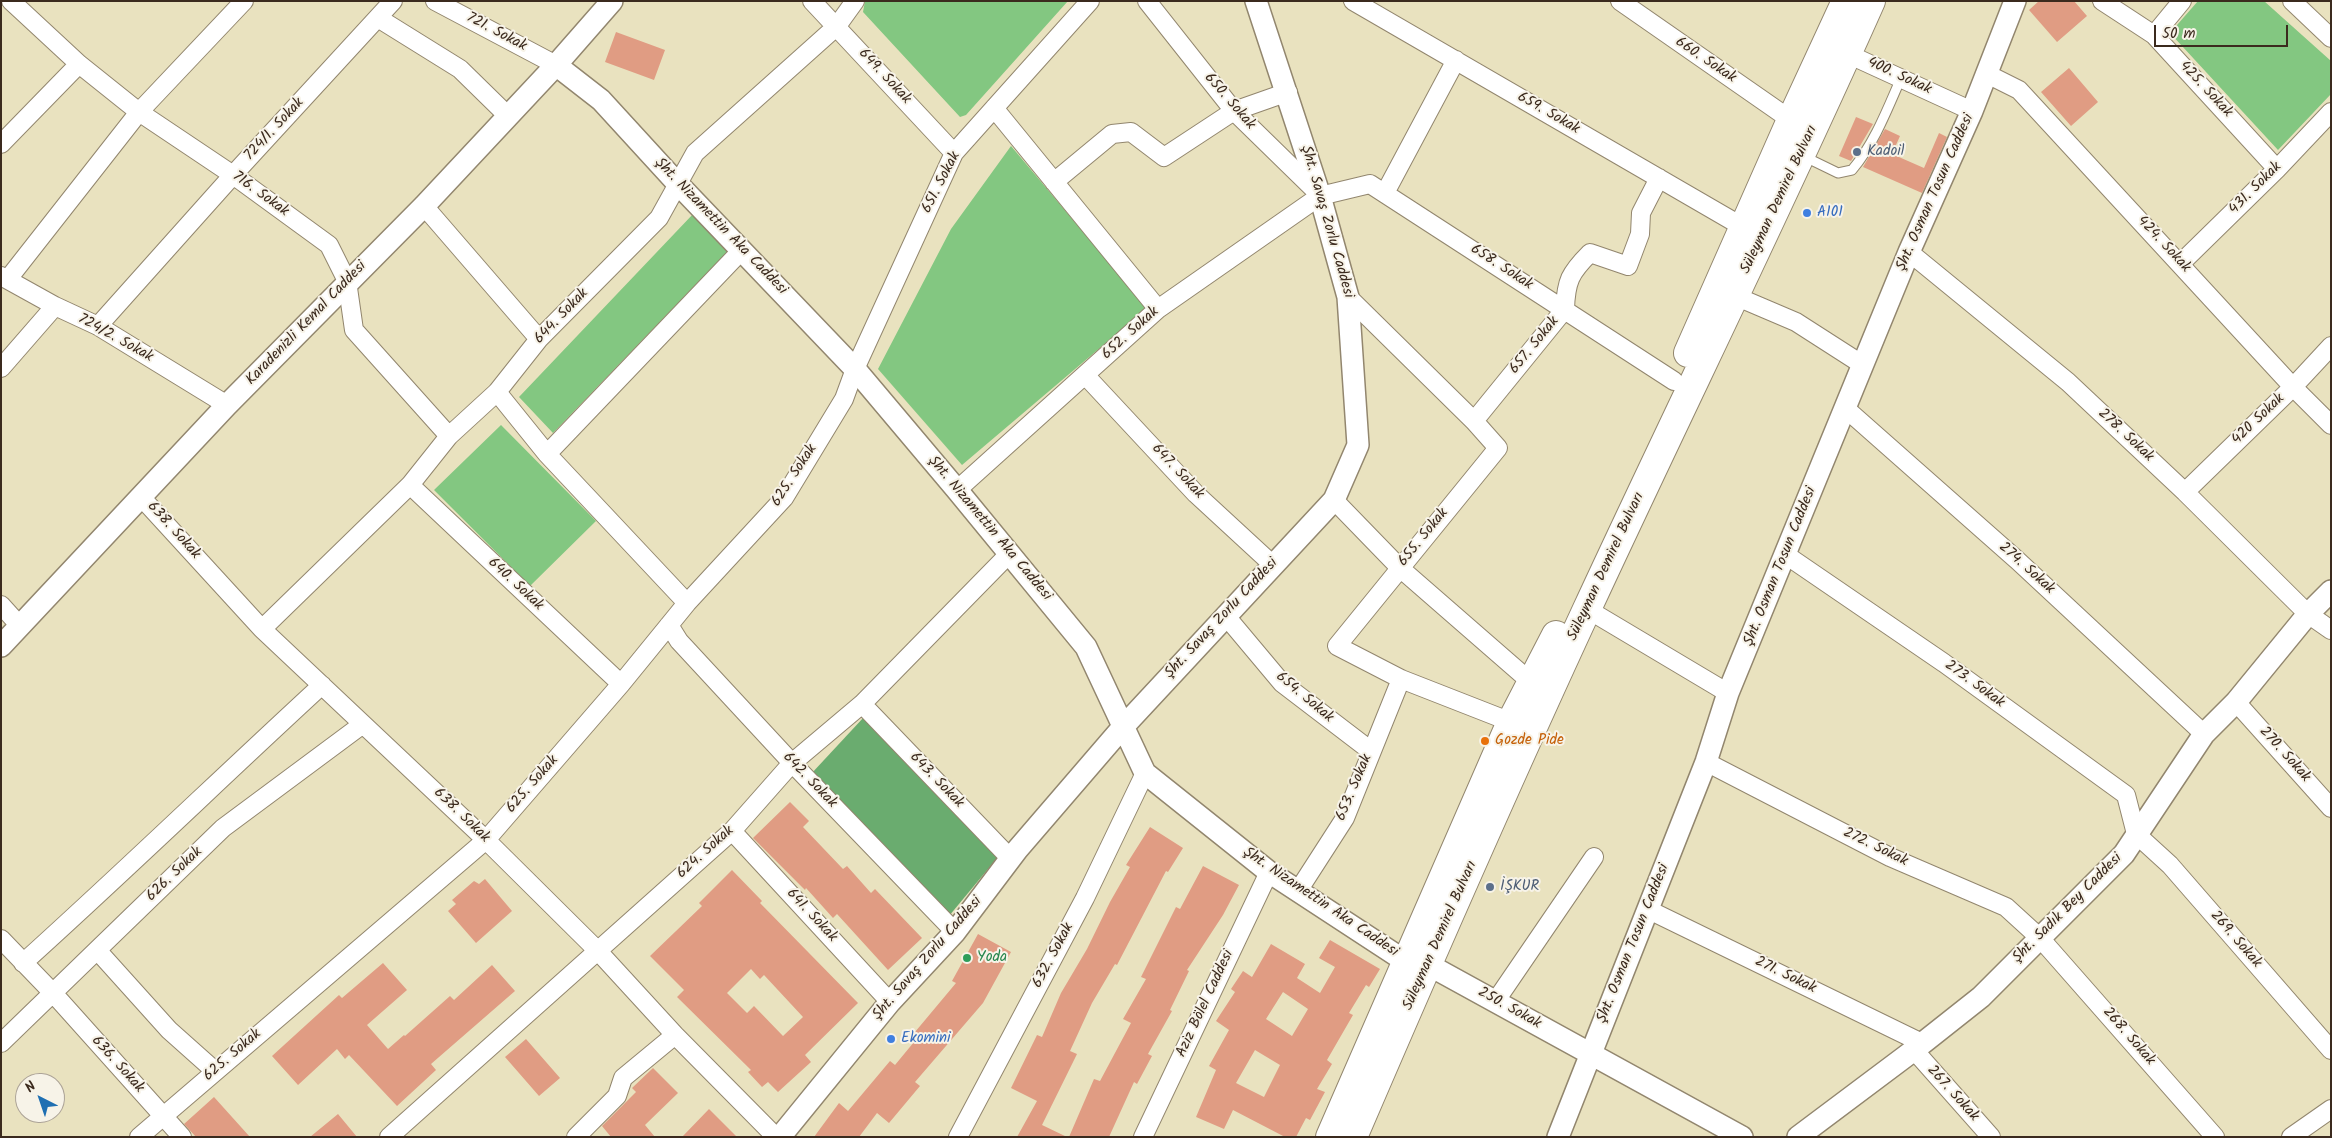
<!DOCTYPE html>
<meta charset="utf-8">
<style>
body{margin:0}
#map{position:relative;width:2332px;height:1138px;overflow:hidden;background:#e9e2bf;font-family:Kalam,sans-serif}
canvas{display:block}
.frame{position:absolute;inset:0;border:2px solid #3b2a1e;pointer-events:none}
.north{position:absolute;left:15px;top:1073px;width:50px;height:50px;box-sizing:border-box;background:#f7f3e8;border:1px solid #aca397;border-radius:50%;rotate:319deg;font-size:14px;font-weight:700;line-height:20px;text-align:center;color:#3b2a1e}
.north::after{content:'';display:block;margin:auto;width:18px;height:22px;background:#1f6fb2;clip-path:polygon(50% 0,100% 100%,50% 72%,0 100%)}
.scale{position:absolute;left:2154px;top:25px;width:134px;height:22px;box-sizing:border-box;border:2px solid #3b2a1e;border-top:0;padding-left:6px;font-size:15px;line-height:18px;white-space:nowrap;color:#3b2a1e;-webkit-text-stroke:4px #f7f3e8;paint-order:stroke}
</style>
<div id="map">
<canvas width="2332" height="1138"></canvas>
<div class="frame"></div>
<div class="north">N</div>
<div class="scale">50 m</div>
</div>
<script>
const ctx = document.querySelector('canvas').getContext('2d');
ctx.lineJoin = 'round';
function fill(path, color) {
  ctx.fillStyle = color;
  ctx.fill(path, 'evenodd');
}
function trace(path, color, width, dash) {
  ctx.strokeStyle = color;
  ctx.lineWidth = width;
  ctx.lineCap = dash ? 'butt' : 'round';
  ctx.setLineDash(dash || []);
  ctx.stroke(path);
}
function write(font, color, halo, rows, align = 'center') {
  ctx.font = font + ' Kalam,sans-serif';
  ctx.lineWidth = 4;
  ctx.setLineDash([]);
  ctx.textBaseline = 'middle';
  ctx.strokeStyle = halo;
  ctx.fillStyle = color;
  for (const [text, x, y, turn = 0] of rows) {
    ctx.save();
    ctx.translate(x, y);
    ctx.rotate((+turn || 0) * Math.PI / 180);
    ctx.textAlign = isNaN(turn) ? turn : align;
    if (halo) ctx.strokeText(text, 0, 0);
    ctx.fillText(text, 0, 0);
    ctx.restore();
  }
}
fill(new Path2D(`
 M865,1H1068L966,115L960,117L863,12Z
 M2198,1H2264L2331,61V94L2278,150L2170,33Z
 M1011,146L1147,308L962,465L878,369L951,229Z
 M694,213L729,250L553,433L519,397Z
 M501,425L596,521L530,586L434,490Z`), '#83c781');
fill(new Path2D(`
 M864,717L998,857L949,916L811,774Z`), '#6aac6f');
fill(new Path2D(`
 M2039,1H2074L2087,16L2057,42L2029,10Z
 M616,32L665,50L654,80L605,62Z
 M2069,68L2098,102L2071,126L2041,92Z
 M1856,117L1873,124L1851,161L1839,156Z
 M1885,129L1900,136L1892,154L1924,168L1939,133L1947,137L1922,193L1863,167Z
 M790,802L809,821L803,827L843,869L847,866L871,893L875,889L922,938L888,970L837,914L833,918L806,888L805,890L753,838Z
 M1150,827L1183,848L1168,872L1166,871L1117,965L1115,964L1092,1003L1070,1051L1077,1054L1042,1125L1067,1137H1017L1037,1101L1011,1088L1037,1035L1042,1037L1061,993L1087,949L1110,902L1130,867L1126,865Z
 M1203,866L1239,885L1223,915L1187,970L1189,971L1170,1010L1172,1011L1148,1054L1152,1056L1137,1084L1134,1082L1109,1137H1069L1094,1079L1100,1081L1131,1023L1123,1019L1146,979L1141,977L1176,907L1180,909Z
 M732,870L762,901L760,903L858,1003L805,1055L811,1062L778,1092L768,1082L762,1087L748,1072L751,1070L677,997L684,990L650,956L702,906L699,903ZM751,969L760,979L764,975L803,1017L783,1036L754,1006L747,1013L727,993Z
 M485,879L512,911L476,943L448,911L456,904L452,900L474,881L479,884Z
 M978,934L1011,952L983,1003L915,1082L920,1086L889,1123L877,1113L859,1137H814L839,1103L848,1111L890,1061L895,1065L914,1042L910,1038L956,983L952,981Z
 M1330,940L1380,969L1369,987L1366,985L1349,1013L1353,1015L1327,1060L1332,1064L1317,1089L1325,1092L1310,1120L1306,1118L1296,1137H1285L1233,1110L1224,1129L1196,1117L1216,1070L1209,1066L1229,1030L1216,1021L1235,992L1231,989L1243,971L1252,977L1271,944L1305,964L1297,978L1320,993L1335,967L1319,958ZM1283,992L1308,1009L1292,1036L1266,1019ZM1255,1050L1280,1065L1264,1097L1236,1083Z
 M383,963L407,990L367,1025L388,1049L404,1035L405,1036L450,996L454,1000L492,965L515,991L431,1064L436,1070L397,1106L349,1055L345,1059L337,1049L298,1085L272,1056L339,995L342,998Z
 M526,1039L560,1078L539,1096L505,1057Z
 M653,1068L678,1093L645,1125L655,1137H611L602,1126L636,1092L632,1088Z
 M214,1097L250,1137H196L184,1124Z
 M709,1109L737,1137H682Z
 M338,1114L357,1137H310Z`), '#e09c83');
const service = new Path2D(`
 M1803,156L1838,173L1852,170C1874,144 1887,110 1901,78`);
const minor = new Path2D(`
 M11,1L79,64L139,112L233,175L329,245L347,281L354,330L449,436
 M435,1L556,65
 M812,1L954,153
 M1147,1L1234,111L1320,195
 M1353,1L1743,227
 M1620,1L1791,120
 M2102,1L2154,35L2277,169
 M2292,1L2331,38
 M378,18L460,69L508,116
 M2154,35L2182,1
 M1839,50L1972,111
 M1987,74L2019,90L2293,387L2331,425
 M994,108L1158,309
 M1,144L79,64
 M1054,182L1112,134L1131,132L1164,157L1234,111L1288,92
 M1385,193L1456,60
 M424,206L539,339
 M1909,252L2068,382L2185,492L2308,614L2331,630
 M2180,264L2277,169L2331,112
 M1,276L55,306L98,326L227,405
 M8,279L139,112L244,1
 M1735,296L1796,322L1863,365
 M1348,297L1474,421L1498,448L1337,646L1401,679L1511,722
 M98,326L233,175L393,1
 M1,368L55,306
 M1085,375L1196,494L1273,565
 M497,392L547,454L687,603
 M1845,408L2017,560L2204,734
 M1474,421L1565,309C1566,281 1570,273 1590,253L1628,266L1640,234L1641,213L1659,178
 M547,454L742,250
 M410,485L621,684
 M957,490L1158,309L1320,196L1370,184L1674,381
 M2185,492L2293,387L2331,346
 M142,498L262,629L486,840L597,950L675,1035L776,1137
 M1334,500L1400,568L1532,683
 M1786,555L1944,663L2126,795L2136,834L2170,865L2331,1050
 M1,605L20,626
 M1587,609L1728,693
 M1225,615L1282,683L1371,751
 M669,625L679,641L792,763L955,932
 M262,629L410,485L449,436L497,392L539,339L659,218L695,153L837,26L855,1
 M2236,702L2331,808
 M862,704L1011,859
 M1706,762L1890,857L2006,907L2040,938L2215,1137
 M732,831L890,1002
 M1298,891L1345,818L1401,679
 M1649,910L1922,1043
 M1,939L53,993L182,1137
 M97,950L169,1030L215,1071
 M23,963C124,872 222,777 322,685
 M1495,1002L1594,857
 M1,1043L223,828L363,724
 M1914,1050L1991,1137
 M139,1137L486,840L621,684L687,603L784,498L844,399L855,369L954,153L1090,1
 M389,1137L732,831L792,763L862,704L1009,554
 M576,1137L617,1096L623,1078L675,1035
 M958,1137L1085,898L1145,773
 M1143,1137L1269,872
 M2291,1137L2331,1109`);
const tertiary = new Path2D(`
 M556,65L601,100L677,183L855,369L957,490L1086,647L1145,773L1269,872L1405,961L1427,964L1742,1137
 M1,646L227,405L424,206L556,65L612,1
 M780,1137L890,1002L955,932L1017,850L1122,728L1334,500L1358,445L1348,297L1320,196L1256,1
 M1558,1137L1706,762L1728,693L1909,252L1972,111L2015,1
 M1798,1137L1914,1050L1981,997L2124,854L2204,734L2236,702L2308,614L2331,591`);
const primary = new Path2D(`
 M1688,353L1791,120L1846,1
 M1330,1137L1511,722L1556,635
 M1353,1137C1429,960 1506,784 1587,609C1681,406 1780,206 1871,1`);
trace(service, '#92866e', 11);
trace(minor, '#92866e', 20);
trace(tertiary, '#92866e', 24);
trace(primary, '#92866e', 30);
trace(service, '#fff', 9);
trace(minor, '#fff', 18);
trace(tertiary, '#fff', 21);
trace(primary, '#fff', 28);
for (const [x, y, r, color] of [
 [1857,152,5,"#5c6f8a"],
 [1807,213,5,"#3f7fe0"],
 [1485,741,5,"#e8710a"],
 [1490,887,5,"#5c6f8a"],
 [967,958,5,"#2e9e5b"],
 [891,1039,5,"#3f7fe0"]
]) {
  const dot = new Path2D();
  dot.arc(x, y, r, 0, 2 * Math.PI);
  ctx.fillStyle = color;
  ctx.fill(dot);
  trace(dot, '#f7f3e8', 2);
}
write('15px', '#3b2a1e', '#f7f3e8', [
 ["721. Sokak",496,33,28],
 ["660. Sokak",1705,61,34],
 ["649. Sokak",884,77,47],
 ["400. Sokak",1899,77,25],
 ["425. Sokak",2205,90,47],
 ["650. Sokak",1229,102,49],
 ["659. Sokak",1548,114,30],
 ["724/1. Sokak",275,130,-47],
 ["651. Sokak",942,183,-63],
 ["431. Sokak",2256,189,-45],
 ["Şht. Osman Tosun Caddesi",1936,193,-66],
 ["716. Sokak",260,195,36],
 ["Süleyman Demirel Bulvarı",1780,200,-65],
 ["Şht. Savaş Zorlu Caddesi",1326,222,74],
 ["Şht. Nizamettin Aka Caddesi",720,227,46],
 ["424. Sokak",2163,245,47],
 ["658. Sokak",1501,268,33],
 ["644. Sokak",562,317,-46],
 ["Karadenizli Kemal Caddesi",307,324,-46],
 ["652. Sokak",1131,334,-42],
 ["724/2. Sokak",115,339,29],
 ["657. Sokak",1535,346,-51],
 ["420 Sokak",2259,420,-44],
 ["278. Sokak",2125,436,43],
 ["647. Sokak",1177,472,47],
 ["625. Sokak",795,476,-57],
 ["Şht. Nizamettin Aka Caddesi",989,529,50],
 ["638. Sokak",173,531,48],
 ["655. Sokak",1424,538,-51],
 ["Süleyman Demirel Bulvarı",1607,567,-65],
 ["Şht. Osman Tosun Caddesi",1781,567,-68],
 ["274. Sokak",2026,569,42],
 ["640. Sokak",515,585,43],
 ["Şht. Savaş Zorlu Caddesi",1222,619,-47],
 ["273. Sokak",1974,685,36],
 ["654. Sokak",1304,698,40],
 ["270. Sokak",2284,755,48],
 ["642. Sokak",809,781,46],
 ["643. Sokak",936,781,46],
 ["625. Sokak",533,785,-49],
 ["653. Sokak",1355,788,-67],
 ["638. Sokak",461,816,44],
 ["272. Sokak",1875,848,26],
 ["624. Sokak",706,853,-42],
 ["626. Sokak",175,875,-44],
 ["Şht. Nizamettin Aka Caddesi",1320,903,34],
 ["Şht. Sadık Bey Caddesi",2068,909,-45],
 ["641. Sokak",811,916,47],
 ["Süleyman Demirel Bulvarı",1441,936,-66],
 ["269. Sokak",2235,940,49],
 ["Şht. Osman Tosun Caddesi",1634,944,-68],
 ["632. Sokak",1054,956,-62],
 ["Şht. Savaş Zorlu Caddesi",928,959,-49],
 ["271. Sokak",1785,976,26],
 ["Aziz Bölel Caddesi",1206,1004,-65],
 ["250. Sokak",1509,1009,29],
 ["268. Sokak",2128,1037,49],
 ["625. Sokak",233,1056,-41],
 ["636. Sokak",117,1065,48],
 ["267. Sokak",1952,1094,48]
]);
write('15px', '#4e5e75', '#f7f3e8', [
 ["Kadoil",1867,152],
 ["İŞKUR",1500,887]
], 'left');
write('15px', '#366cbe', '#f7f3e8', [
 ["A101",1817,213],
 ["Ekomini",901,1039]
], 'left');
write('15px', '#c56008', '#f7f3e8', [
 ["Gozde Pide",1495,741]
], 'left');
write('15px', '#27864d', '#f7f3e8', [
 ["Yoda",977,958]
], 'left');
</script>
